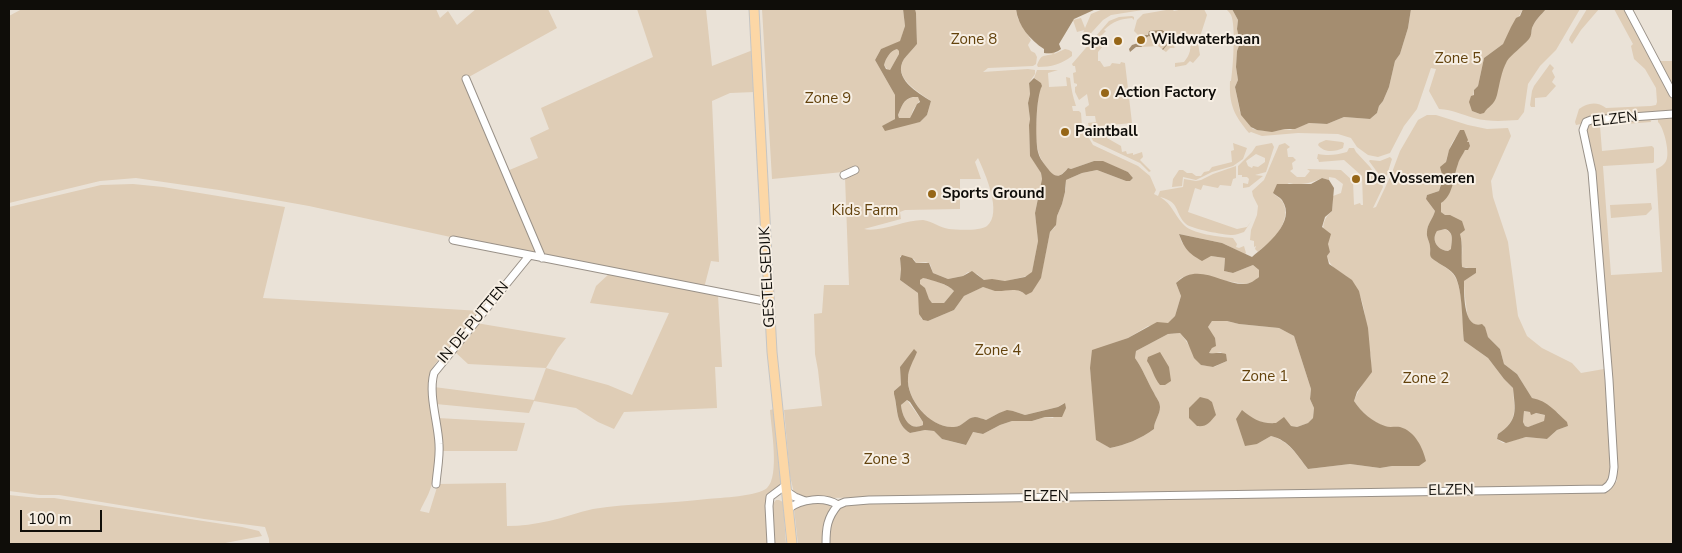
<!DOCTYPE html>
<style>
body{margin:0}
#map{position:relative;width:1682px;height:553px;overflow:hidden;background:#eae2d7;font-family:"Nunito Sans",sans-serif}
canvas{display:block}
.frame{position:absolute;inset:0;border:10px solid #0f0d09;pointer-events:none}
.scale{position:absolute;left:20px;top:510px;width:82px;height:22px;box-sizing:border-box;border:2px solid #0f0d09;border-top:0;padding-left:6px;font-size:15px;line-height:18px;white-space:nowrap;color:#0f0d09;-webkit-text-stroke:4px #f7efe4;paint-order:stroke}
</style>
<div id="map">
<canvas width="1682" height="553"></canvas>
<div class="frame"></div>
<div class="scale">100 m</div>
</div>
<script>
const ctx = document.querySelector('canvas').getContext('2d');
ctx.lineJoin = 'round';
function fill(path, color) {
  ctx.fillStyle = color;
  ctx.fill(path, 'evenodd');
}
function trace(path, color, width, dash) {
  ctx.strokeStyle = color;
  ctx.lineWidth = width;
  ctx.lineCap = dash ? 'butt' : 'round';
  ctx.setLineDash(dash || []);
  ctx.stroke(path);
}
function write(font, color, halo, rows, align = 'center') {
  ctx.font = font + ' "Nunito Sans",sans-serif';
  ctx.lineWidth = 4;
  ctx.setLineDash([]);
  ctx.textBaseline = 'middle';
  ctx.strokeStyle = halo;
  ctx.fillStyle = color;
  for (const [text, x, y, turn = 0] of rows) {
    ctx.save();
    ctx.translate(x, y);
    ctx.rotate((+turn || 0) * Math.PI / 180);
    ctx.textAlign = isNaN(turn) ? turn : align;
    if (halo) ctx.strokeText(text, 0, 0);
    ctx.fillText(text, 0, 0);
    ctx.restore();
  }
}
fill(new Path2D(`
 M22,9H436L440,18L448,11L457,25L476,9H548L557,28L467,78L539,254L487,245L309,206L219,190L136,178L100,181L9,203V16Z
 M637,9H706L712,66L753,50L755,92L730,93L712,101L719,262L711,261L704,288L545,257L507,171L538,158L530,138L549,129L541,108L653,57Z
 M762,9H903L905,26L900,42L881,49L875,60L895,95V119L883,126L920,122L927,115L931,101C919,92 892,78 904,59C908,54 913,49 917,44L916,13L915,9H1016L1018,19L1031,40L1028,45L1031,51L1035,53L1037,57L1036,64L1033,66L988,68L983,72L1028,69L1035,70V74L1029,83L1030,94L1028,103L1030,119L1029,125L1030,155L1041,173L1042,179L1035,213L1038,241L1032,273L1027,276L1007,281L984,280L977,274L968,272L963,276L948,279L933,273L930,264L926,262L916,263L914,259L900,256L901,269L900,280L918,293L921,318L923,320L928,321L954,310L964,296L980,288L983,287L993,290H1017L1024,293L1033,290L1041,276L1050,232L1055,227L1057,216L1062,204L1066,188V180L1082,173L1097,170L1126,181H1130L1133,178L1128,172L1103,162L1094,161L1071,169L1068,168C1064,173 1058,179 1052,174C1049,172 1047,168 1045,165C1030,145 1038,117 1038,93L1041,88L1036,79L1034,78L1037,70H1058L1048,73L1049,87L1067,86L1066,77L1070,78C1071,88 1073,97 1076,106H1072L1073,111H1079L1081,113L1082,126L1093,145L1138,166L1150,176L1156,190L1154,194L1158,196L1160,191L1183,187L1184,179L1196,181L1201,180L1213,174L1236,166V178L1233,179L1231,186L1220,185L1218,188L1203,185L1201,190L1195,188L1188,212L1237,229L1247,227L1252,220L1244,232C1240,233 1236,235 1232,235C1225,235 1191,229 1186,224C1174,213 1181,202 1160,197C1173,205 1173,213 1183,224C1191,234 1220,237 1233,238L1237,244L1236,247L1239,248L1244,246L1246,253L1245,254L1222,243L1179,234L1182,243L1211,256L1225,258L1224,271L1233,273L1253,265L1259,270V277L1253,282L1245,284L1189,275L1181,278L1176,283L1181,296L1175,316L1168,324L1148,326L1128,338L1106,346L1090,368L1097,440L1110,448C1125,445 1141,439 1154,429C1154,421 1160,415 1160,407C1160,401 1156,398 1154,393C1147,381 1143,369 1135,358L1136,351L1168,334L1180,333C1188,342 1193,354 1201,365L1214,367L1227,361L1221,352L1216,353H1209L1212,348L1208,327L1212,321H1227L1239,324L1279,328L1294,336L1311,389L1310,399L1314,408L1313,418L1308,423L1297,427L1260,422L1253,420L1257,444L1271,436C1289,441 1297,455 1308,469L1350,464L1380,468L1392,466H1419L1399,427C1395,427 1390,428 1387,427C1374,424 1360,411 1354,401C1359,387 1370,377 1371,362C1372,357 1369,351 1369,347C1365,325 1367,302 1353,283C1345,271 1332,273 1327,256L1330,252C1325,236 1317,224 1332,211L1333,196L1341,193L1343,184L1335,178L1329,177V180L1322,178C1312,183 1299,186 1289,183L1273,193C1275,195 1280,198 1282,201C1290,213 1282,229 1274,238C1269,244 1263,247 1258,252L1255,249L1256,246L1254,247V241L1250,240L1251,230L1257,215L1258,206L1253,196L1252,191L1264,180L1279,145L1285,143L1290,147L1287,149L1288,157H1293L1296,160L1292,163L1293,169L1290,171L1297,177H1305L1310,171L1307,169L1341,170L1353,181L1354,205L1360,203L1361,205H1363L1362,176L1344,160L1319,162L1318,159H1317L1318,154C1329,156 1336,155 1347,152L1349,148H1354L1356,152L1370,167L1382,184L1383,187L1373,208L1376,207L1391,175L1400,151L1418,120L1427,115H1436L1468,125L1487,129L1508,128L1511,136L1491,181L1493,197L1508,242L1518,316L1527,336L1542,348L1572,363L1581,373L1604,369L1611,469L1610,480L1605,486L825,498H807L794,493L790,476L784,410L822,406L818,370L815,354L814,314L822,313L824,285H849L845,177L843,172L772,179ZM1460,130H1463L1467,143L1469,142L1470,144L1465,150L1458,162L1451,190L1441,203V212C1451,220 1462,233 1462,246C1463,253 1461,259 1462,267L1476,269V273L1464,281C1464,290 1465,297 1466,305C1468,320 1468,324 1484,327L1488,337L1500,349L1504,364L1517,374L1532,398L1558,413L1568,426L1557,430L1547,439L1526,437L1503,443L1497,439L1498,434C1519,420 1514,410 1513,388L1504,379L1488,358L1464,341C1463,325 1463,290 1455,277C1451,269 1441,265 1434,260C1429,257 1431,252 1430,247C1430,242 1426,237 1427,232C1427,224 1433,219 1435,211L1426,199L1427,195L1439,191C1443,176 1445,162 1450,148C1452,141 1457,137 1460,130ZM978,158C985,173 1003,213 987,226C981,231 957,230 949,229C940,228 932,221 923,220C904,220 879,233 864,229L901,219L900,212L905,210L960,209V179H981L975,162ZM909,356C911,366 907,374 908,383C910,403 933,430 955,427C963,427 967,417 975,417C978,417 983,419 986,420L999,413L1013,411L1025,415L1058,407L1064,403L1053,418L1045,417L1032,421H1012L1000,425L983,434L972,432L965,445L942,439L934,431L925,430L910,433C895,424 897,406 894,391L901,385L900,367Z
 M1103,9H1149L1111,15L1103,20L1083,42L1081,40L1084,30L1077,32L1073,20L1081,18L1085,28L1091,14Z
 M1172,9L1174,11L1183,9H1204L1207,15L1198,43L1200,55L1193,63L1190,61L1186,65L1175,67V63L1184,62C1190,55 1192,48 1189,38L1183,40L1177,36L1174,39L1176,43L1174,47L1175,48H1170L1166,52L1163,50L1167,45L1170,46L1174,43L1171,39L1174,37H1170L1172,34L1167,31L1165,33C1161,30 1154,31 1149,32L1147,35H1140L1139,40L1138,35L1134,31L1137,20L1143,14Z
 M1226,9H1232L1238,20L1237,29L1240,43L1237,51L1236,67L1238,80L1235,87L1240,112L1253,129L1264,131H1276L1285,129L1290,130L1309,123L1327,124L1344,117L1370,119L1377,113L1379,106L1383,101L1389,87L1395,61L1400,54L1408,28L1411,9H1523L1503,44L1484,58L1478,86L1474,90L1472,111L1480,114C1504,96 1494,82 1507,60C1513,52 1523,47 1529,38C1532,35 1531,31 1532,28C1535,20 1541,15 1546,9H1580L1556,50L1540,66L1528,84L1524,112L1518,120C1503,121 1489,122 1474,118C1460,114 1454,110 1439,109L1429,91L1436,69L1431,68L1417,109L1404,126L1390,153L1378,157L1368,155L1357,147L1351,138L1338,134L1298,133L1262,136L1251,132L1249,133C1234,115 1229,105 1230,81H1231C1233,69 1236,25 1231,15C1230,13 1228,11 1226,9Z
 M1587,9H1599L1581,30L1572,44L1569,40L1570,37Z
 M1614,9H1626L1673,100V111L1591,117L1582,121L1581,124L1576,125L1575,122L1579,109C1587,103 1597,101 1606,108L1651,106L1656,105L1657,102L1656,88L1645,69L1634,59L1631,46L1633,44Z
 M1132,16L1134,17V20L1132,18C1121,19 1113,21 1104,30L1106,31L1101,36L1108,45L1103,46L1098,52V61H1100L1104,67L1110,66L1112,63L1120,64L1121,62L1125,63L1132,123L1089,127L1088,123L1096,122L1095,116H1086L1085,108L1089,105L1087,94L1079,100L1075,92V87L1077,86V84L1074,83L1073,73L1076,72L1075,66H1073L1072,64L1109,21L1119,17Z
 M1153,32L1158,34L1161,32L1164,34L1171,33L1168,35L1169,38L1166,40L1170,39L1169,42L1173,43L1167,44L1162,49L1158,46L1142,47L1141,45L1143,44L1141,37L1143,38L1146,36L1153,37L1155,34Z
 M897,49L899,51V54L890,70H888L884,65C886,58 890,51 897,49Z
 M1045,49L1055,52L1054,54L1065,49L1069,50L1072,52V56C1062,64 1051,67 1038,67L1037,65C1042,53 1043,57 1053,54L1044,53Z
 M1658,61H1673V89Z
 M1550,64L1554,68L1552,71L1555,77L1552,82L1556,86L1546,97L1535,98V107H1531L1530,105L1532,91L1534,86Z
 M918,97L920,100L913,110L910,119L899,118L898,115C903,104 904,97 918,97Z
 M1673,116V544H829C828,520 832,505 860,503L1606,492L1617,481V472L1595,166L1585,130L1588,124L1596,122L1650,118L1651,122L1600,126L1602,151L1652,146L1654,148V162L1653,163L1603,166L1611,275L1662,272L1656,169C1661,167 1666,164 1667,158C1669,150 1664,128 1658,122V117Z
 M1090,130H1094L1102,134L1105,131L1107,133V138L1121,146L1122,152L1126,151L1127,154L1133,153V155L1142,152L1143,157L1140,160L1151,171L1149,172L1140,163L1093,141L1090,134Z
 M1326,140L1342,142L1344,143L1343,148C1335,152 1324,153 1318,145L1319,143Z
 M1233,143L1247,148L1243,159L1233,166L1212,172L1196,180L1183,177L1182,186L1172,187L1173,179L1179,170H1183L1187,173H1192L1196,176H1201L1204,172L1209,171L1212,167L1232,162L1231,151L1234,150Z
 M1272,143L1274,147L1266,172L1255,175L1263,176L1249,187L1243,188V183L1248,184L1249,179L1247,177H1242V175H1238V166L1252,152L1256,146ZM1256,154L1265,158V162L1258,167L1253,166L1252,168L1248,166L1246,161Z
 M1390,157L1392,159L1386,178L1383,180L1369,161L1370,160L1380,161Z
 M133,184L163,187L285,207L263,298L481,311L435,364L431,371L429,379C432,413 441,449 432,483C430,493 424,502 420,511L429,513L438,484L506,483L507,526C521,526 535,524 549,521C564,518 578,512 593,509C631,503 669,504 707,499C720,498 758,496 767,488C780,476 771,427 770,410L774,409L782,482L779,487L771,493L769,544H269V539L265,527L204,519L59,495H40L9,491V207L101,185Z
 M1651,203L1652,209L1646,215L1611,218L1610,205Z
 M1445,229C1454,233 1452,240 1451,249L1448,251C1437,250 1431,240 1437,231Z
 M610,273L718,295L722,367H715L717,408L624,412L614,429L598,422L576,408L534,401L529,413L436,404L434,387L534,400L546,368L468,364L454,351L476,323L566,338L558,348L546,368L608,385L632,395L669,313L590,303L596,286Z
 M921,278C930,278 949,285 954,291L944,303H932C926,297 928,291 920,285V280Z
 M907,400L923,422V425C909,432 902,416 901,405Z
 M1524,411L1545,415L1544,422L1528,427L1525,426L1523,422Z
 M438,418L525,423L517,451H442Z
 M9,495L38,498H54L242,527L259,531L262,536L220,544H9Z
 M776,500H779L783,502L786,544H774L771,506Z
 M807,503H827L830,506L831,510C823,523 823,529 824,544H798L794,509L797,506Z`), '#dfcdb6');
fill(new Path2D(`
 M903,9H915L916,13L917,44C913,49 908,54 904,59C892,78 918,93 931,101L927,115L920,122L885,131L882,126L895,119V95L875,60L881,49L900,41L905,26ZM897,49L899,51V54L890,70L886,69L884,65C886,58 890,51 897,49ZM913,97H918L920,102L917,104L910,118H899L898,115C902,106 903,99 913,97Z
 M1016,9H1096L1074,19L1059,44L1061,49C1056,53 1051,54 1044,53V49C1030,40 1018,26 1016,9Z
 M1232,9H1411L1408,28L1400,54L1395,61L1389,87L1383,101L1379,106L1377,113L1370,119L1344,117L1327,124L1309,123L1295,129H1285L1272,132L1257,130L1251,127L1241,115L1235,87L1238,80L1236,67L1237,51L1240,43L1237,29L1238,20Z
 M1523,9H1546C1541,15 1535,20 1532,28C1531,32 1532,35 1529,39C1523,46 1511,55 1507,61C1501,72 1500,83 1497,95C1494,106 1488,106 1484,113L1480,114L1472,111L1469,102L1471,96L1474,95V90L1478,86L1484,58L1503,44L1511,27L1516,18L1520,16Z
 M1162,30L1165,32L1169,31L1172,33L1170,37L1172,41L1174,42V44L1167,45L1163,50L1162,49L1167,44H1173L1169,42L1168,35L1171,33L1164,34L1161,32L1158,34L1153,32L1155,34L1152,38L1149,36L1144,39L1141,37L1143,42L1141,45L1142,47H1136L1130,52L1129,49L1132,45L1141,42L1139,35H1148L1149,31Z
 M1034,78L1041,83L1042,86C1036,96 1035,139 1038,152C1039,157 1042,161 1045,165C1053,176 1058,181 1068,168L1071,169L1094,161H1103L1128,172L1133,178L1130,181H1126L1097,170L1082,173L1066,180L1065,192L1062,204L1057,216L1056,225L1050,232L1041,278L1032,292L1026,295C1017,286 1006,292 995,291C991,290 987,288 983,287L964,296L954,310L928,321L923,320L919,314L918,293L900,280L901,269L900,258L902,255L912,258L916,263H929L933,273L948,279L963,276L972,271L984,280L992,279L1005,281L1025,277L1032,272L1038,241L1035,213L1042,179L1041,173L1030,156L1029,125L1030,119L1028,103L1030,94L1029,83ZM923,278C932,280 948,284 954,291L944,303H932L929,299L925,288L920,284V280Z
 M1460,130H1464L1468,140L1467,142H1469L1470,146L1468,150H1465C1463,155 1459,159 1458,164C1453,177 1454,195 1441,203V212L1445,215H1450L1462,221L1465,230L1460,234C1463,245 1461,255 1462,267L1466,268H1476V273L1464,281C1464,293 1463,330 1482,324L1485,327L1488,337L1500,349L1504,364L1517,374L1532,398C1548,401 1556,412 1567,422L1568,426L1557,430L1547,439L1526,437L1506,443L1497,439L1498,434C1519,420 1515,410 1513,388L1504,379L1488,358L1464,341C1462,325 1463,290 1455,276C1451,269 1441,265 1434,260C1428,256 1431,253 1430,247C1430,242 1426,237 1427,232C1427,224 1433,219 1435,211L1426,199L1427,195L1439,191L1443,178L1440,167L1446,162L1449,150ZM1445,229C1454,232 1452,240 1451,249L1448,251C1437,250 1431,240 1437,231ZM1524,411L1530,412L1531,415L1536,413L1545,415L1544,421L1528,427L1525,426L1523,422Z
 M1322,178L1329,180L1334,188L1332,211L1325,217L1322,227L1331,234L1328,244L1330,252L1327,256L1329,264L1352,280L1359,291L1368,328L1372,372L1357,392L1354,401C1361,412 1373,422 1385,426C1390,428 1395,426 1400,427C1415,431 1423,448 1426,461L1419,466H1392L1380,468L1350,464L1308,469C1297,455 1289,440 1271,436L1257,444L1245,446L1236,419L1242,410C1253,419 1261,424 1276,423L1284,417L1291,426L1297,427L1308,423L1313,418L1314,408L1310,399L1311,389L1294,336L1279,328L1239,324L1227,321H1212L1208,327L1215,338L1216,346L1212,348L1209,353C1215,354 1220,352 1226,354L1227,361L1213,367L1201,365L1194,358L1187,341L1180,333L1168,334L1136,351L1135,358C1143,369 1147,381 1154,393C1156,398 1160,401 1160,407C1160,415 1154,421 1154,429C1141,439 1125,445 1110,448L1096,440L1090,368L1092,350L1128,338L1157,322L1168,323L1175,316L1181,296L1176,283C1198,261 1222,285 1245,284C1250,284 1255,280 1259,277V270L1253,265L1233,273L1224,271L1225,258L1211,256L1202,261C1188,253 1184,248 1179,234L1222,243L1252,257C1266,245 1297,222 1282,200C1280,197 1275,195 1273,193L1277,184H1311Z
 M914,349L917,352C914,360 908,369 908,378C906,399 931,429 954,427C963,427 967,417 975,417C978,417 983,419 986,420L999,413L1007,410L1013,411L1025,415L1058,407L1065,403L1066,408L1062,417H1045L1032,421H1012L1000,425L983,434L973,432L966,445L942,439L934,431L925,430L910,433C895,424 898,408 894,394V391L901,385L900,367ZM907,400L910,402L923,422V425C909,432 902,416 901,405Z
 M1160,352L1169,367L1171,381L1165,385H1160C1154,378 1152,368 1147,361L1148,357Z
 M1200,397L1208,399L1212,402L1216,415C1209,423 1207,427 1197,426L1189,418V408Z`), '#a48d70');
const minor = new Path2D(`
 M1628,9L1673,94
 M466,79L542,258
 M844,175L855,170
 M453,240L769,302
 M436,484C437,471 440,457 439,444C438,422 428,394 434,373L529,256
 M786,491L795,497L805,501
 M788,509C801,499 824,496 838,505L845,502L869,500L1604,489C1613,484 1613,476 1614,467L1609,380L1592,172L1583,130L1586,122L1591,120L1673,114
 M771,544L769,506L770,497L786,485
 M826,544C826,528 827,518 838,505`);
const major = new Path2D(`
 M754,9L772,352L792,544`);
trace(minor, '#999188', 9);
trace(major, '#c5c5c4', 11);
trace(minor, '#fff', 7);
trace(major, '#fcd7a6', 9);
for (const [x, y, r, color] of [
 [1141,40,5,"#966617"],
 [1118,41,5,"#966617"],
 [1105,93,5,"#966617"],
 [1065,132,5,"#966617"],
 [1356,179,5,"#966617"],
 [932,194,5,"#966617"]
]) {
  const dot = new Path2D();
  dot.arc(x, y, r, 0, 2 * Math.PI);
  ctx.fillStyle = color;
  ctx.fill(dot);
  trace(dot, '#f7efe4', 2);
}
write('15px', '#63420c', '#f7efe4', [
 ["Zone 8",974,40],
 ["Zone 5",1458,59],
 ["Zone 9",828,99],
 ["Kids Farm",865,211],
 ["Zone 4",998,351],
 ["Zone 1",1265,377],
 ["Zone 2",1426,379],
 ["Zone 3",887,460]
]);
write('bold 15px', '#0f0d09', '#f7efe4', [
 ["Wildwaterbaan",1151,40],
 ["Spa",1108,41,"right"],
 ["Action Factory",1115,93],
 ["Paintball",1075,132],
 ["De Vossemeren",1366,179],
 ["Sports Ground",942,194]
], 'left');
write('15px', '#0f0d09', '#f7efe4', [
 ["ELZEN",1615,120,-7],
 ["GESTELSEDIJK",768,277,-93],
 ["IN DE PUTTEN",474,323,-50],
 ["ELZEN",1451,491,-1],
 ["ELZEN",1046,497]
]);
</script>
